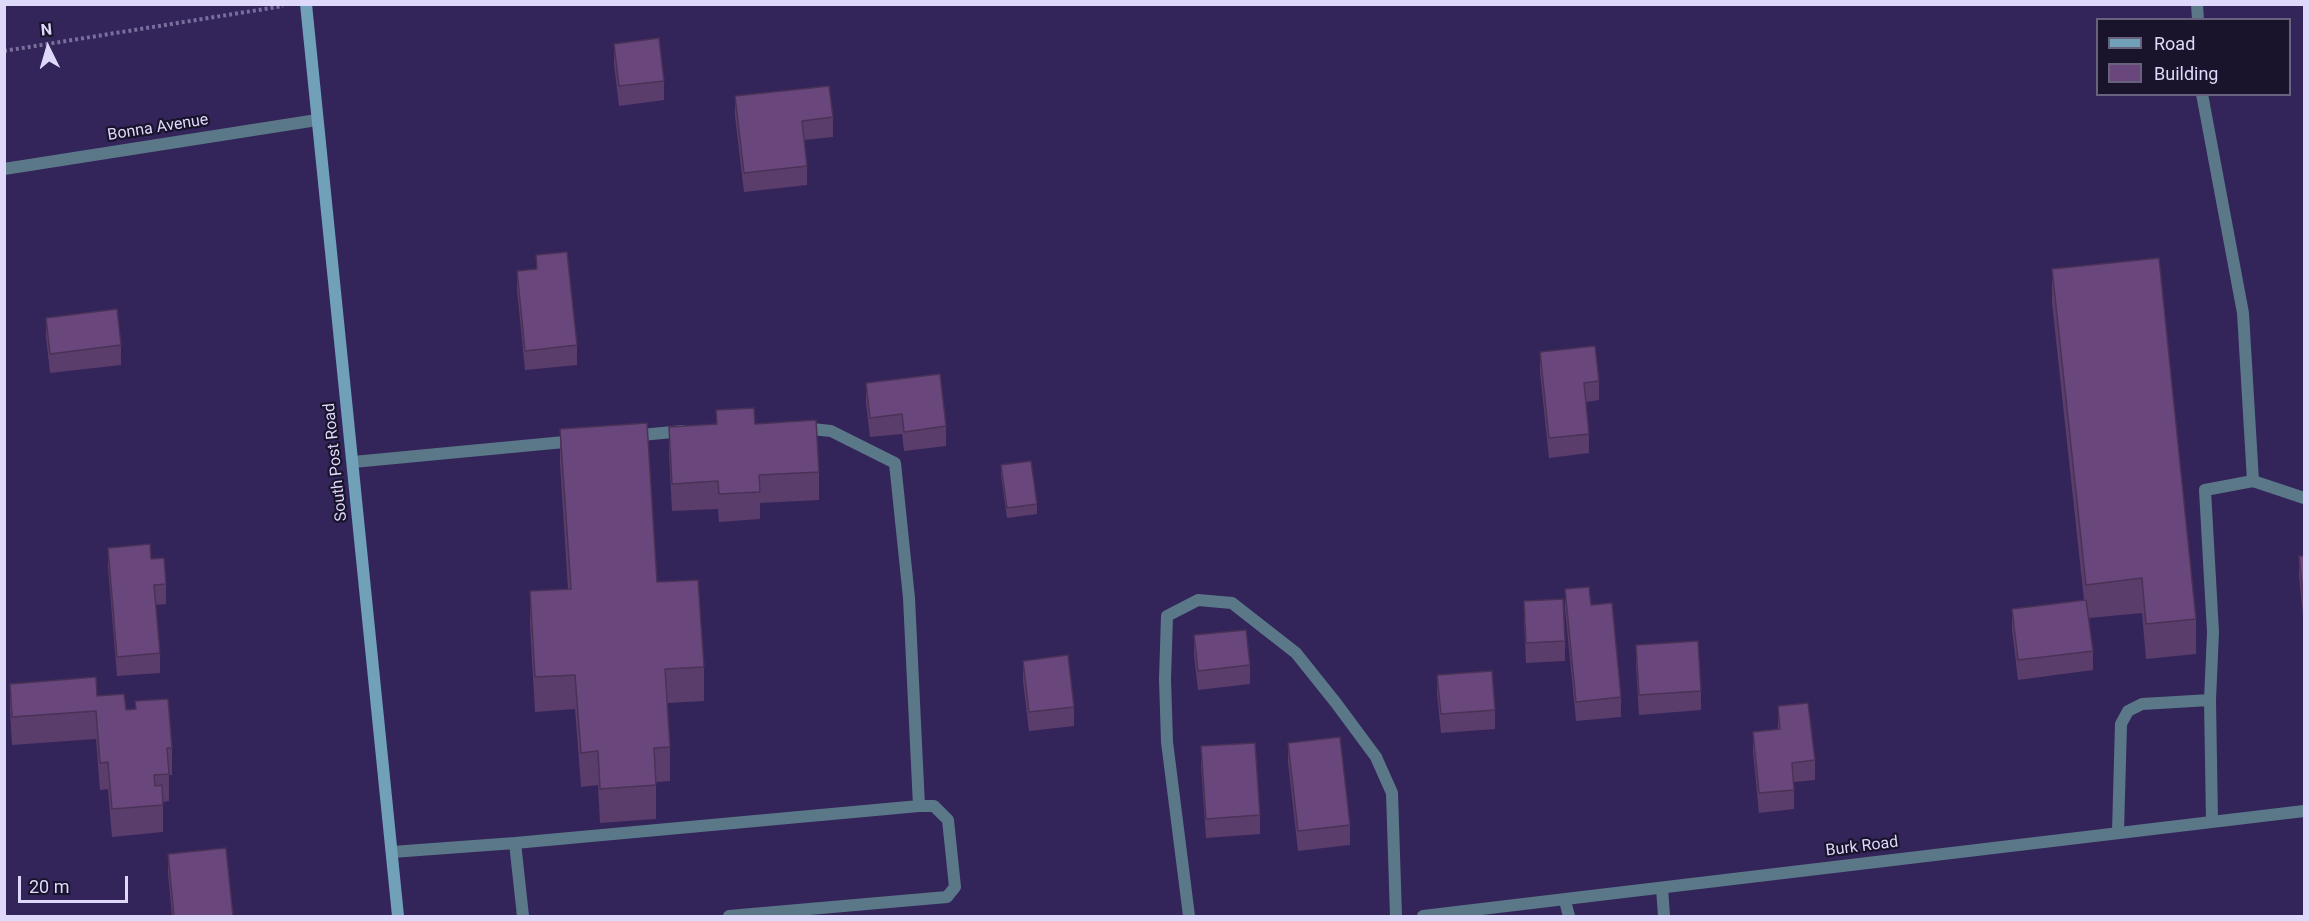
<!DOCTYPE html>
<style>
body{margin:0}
#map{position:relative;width:2309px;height:921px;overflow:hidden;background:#33255a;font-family:Roboto,sans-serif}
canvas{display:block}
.frame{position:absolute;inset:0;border:6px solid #ded8fa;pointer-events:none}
.legend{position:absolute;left:2096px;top:18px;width:195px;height:78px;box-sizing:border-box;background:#19142c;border:2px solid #68627e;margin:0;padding:8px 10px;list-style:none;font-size:18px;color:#ded8fa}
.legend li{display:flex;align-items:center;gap:12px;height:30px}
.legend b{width:30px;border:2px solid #68627e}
.north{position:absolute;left:18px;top:18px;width:60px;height:60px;-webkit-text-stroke:4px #19142c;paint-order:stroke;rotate:355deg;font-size:16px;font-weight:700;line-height:24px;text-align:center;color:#ded8fa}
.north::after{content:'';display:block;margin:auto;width:21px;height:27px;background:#ded8fa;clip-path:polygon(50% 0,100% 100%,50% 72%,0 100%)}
.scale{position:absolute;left:18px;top:876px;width:110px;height:27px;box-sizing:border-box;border:3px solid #ded8fa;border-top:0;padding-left:8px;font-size:18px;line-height:21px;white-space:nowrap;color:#ded8fa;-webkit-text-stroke:4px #19142c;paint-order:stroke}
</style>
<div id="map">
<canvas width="2309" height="921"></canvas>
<div class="frame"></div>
<ul class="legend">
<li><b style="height:8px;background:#71a0b9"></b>Road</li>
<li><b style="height:16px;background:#69477c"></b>Building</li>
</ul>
<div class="north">N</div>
<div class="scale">20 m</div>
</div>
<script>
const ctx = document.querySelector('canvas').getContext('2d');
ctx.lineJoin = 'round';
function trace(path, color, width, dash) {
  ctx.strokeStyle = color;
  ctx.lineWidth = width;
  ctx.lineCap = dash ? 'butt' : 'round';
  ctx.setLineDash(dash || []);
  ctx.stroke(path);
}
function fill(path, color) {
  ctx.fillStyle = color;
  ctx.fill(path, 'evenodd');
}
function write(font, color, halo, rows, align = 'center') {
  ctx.font = font + ' Roboto,sans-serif';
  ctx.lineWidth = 4.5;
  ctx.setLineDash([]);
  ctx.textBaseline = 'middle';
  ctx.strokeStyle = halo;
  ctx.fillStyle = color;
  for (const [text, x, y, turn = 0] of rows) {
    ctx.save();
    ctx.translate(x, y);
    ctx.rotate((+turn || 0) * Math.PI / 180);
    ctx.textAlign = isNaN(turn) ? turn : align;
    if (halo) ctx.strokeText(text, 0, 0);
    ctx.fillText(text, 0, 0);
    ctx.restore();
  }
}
trace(new Path2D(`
 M4,51L283,6`), '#796e9c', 4, [3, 3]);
trace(new Path2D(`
 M2197,4L2198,20
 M2202,94L2243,313L2253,481
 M802,428L831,431L895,463L909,598L919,806
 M631,436L683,431
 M353,462L575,441
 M2212,821L2210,700L2213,632L2205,490L2253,481L2304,498
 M2118,832L2121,724L2128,711L2142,704L2210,700
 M515,843L523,916
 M392,852L515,843L919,806H934L948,820L955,887L947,897L729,916
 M1662,888L1664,916
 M1565,901L1569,916
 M1189,916L1167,742L1165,679L1167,616L1198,600L1232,603L1296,653L1336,703L1376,757L1392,793L1396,916`), '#5b7888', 12);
trace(new Path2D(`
 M4,169L317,120
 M1423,916L2304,811`), '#5b7888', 12);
trace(new Path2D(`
 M306,4L398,916`), '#71a0b9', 12);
fill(new Path2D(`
 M614,44L664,81V100L619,106L614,64Z
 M735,96L833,117V137L804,140L807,166V185L744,192L735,116Z
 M536,255L577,345V365L525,370L517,290V271L536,269Z
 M2052,269L2196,619V654L2146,659L2142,613L2089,618L2093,651V670L2018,680L2012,629V609L2084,600L2052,303Z
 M46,318L121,345V365L50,373L46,337Z
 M1540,352L1599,381V400L1586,402L1589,434V453L1549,458L1540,372Z
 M866,383L946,426V446L904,451L902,434L870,437L866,403Z
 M716,410L755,424L819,472V500L760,503V519L719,522L718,509L672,511L669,454V427L716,424Z
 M560,429L657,582L704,667V701L667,703L670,747V781L656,782V819L600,823L598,785L581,787L575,709L535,712L530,626V591L568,589L560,463Z
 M1001,465L1037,504V514L1007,518L1001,475Z
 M108,548L151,559L166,584V604L155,605L160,653V673L117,676L108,567Z
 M2299,556H2304V624L2299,576Z
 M1565,589L1591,605L1621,697V717L1576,721L1565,609Z
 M1524,601L1565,641V661L1526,663L1524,620Z
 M1194,635L1250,665V684L1198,690L1194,655Z
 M1636,645L1701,691V710L1639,715L1636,665Z
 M1023,661L1074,707V726L1029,731L1023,681Z
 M1437,675L1495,710V729L1441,733L1437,694Z
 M10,684L97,696L126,710L135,709V701L172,748V775H169V801L163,802V832L112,837L108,789L100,790L96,739L12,745L10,711Z
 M1778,706L1815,760V780L1794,782V809L1759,813L1753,752V732L1778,729Z
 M1288,743L1350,825V845L1298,851L1288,762Z
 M1201,746L1260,815V834L1206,838L1201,766Z
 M168,854L233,916H172L168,873Z`), '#5a3d6b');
const building = new Path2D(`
 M659,38L664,81L619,86L614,44Z
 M829,86L833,117L802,121L807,166L744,173L735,96Z
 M567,252L577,345L525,351L517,271L537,269L536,255Z
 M2159,258L2196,619L2146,624L2142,578L2086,585L2052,269Z
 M117,309L121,345L50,354L46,318Z
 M1595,346L1599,381L1584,383L1589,434L1549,438L1540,352Z
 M940,374L946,426L904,432L902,414L870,418L866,383Z
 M754,408L755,424L816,420L819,472L759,475L760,492L719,494L718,481L672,484L669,427L717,424L716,410Z
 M647,423L657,582L698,580L704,667L665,669L670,747L654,748L656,785L600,789L598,751L581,753L575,675L535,677L530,591L571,589L560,429Z
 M1031,461L1037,504L1007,508L1001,465Z
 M150,544L151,559L164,558L166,584L154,585L160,653L117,657L108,548Z
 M2299,556H2304V605Z
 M1589,587L1591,605L1612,603L1621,697L1576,702L1565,589Z
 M1563,599L1565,641L1526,643L1524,601Z
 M2086,600L2093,651L2018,660L2012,609Z
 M1246,630L1250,665L1198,671L1194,635Z
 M1698,641L1701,691L1639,695L1636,645Z
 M1068,655L1074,707L1029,712L1023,661Z
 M1492,671L1495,710L1441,714L1437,675Z
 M96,677L97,696L124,694L126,710L136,709L135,701L168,699L172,748H167L169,774L154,775L155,786L162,785L163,805L112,809L108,762L100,763L96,711L12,717L10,684Z
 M1808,703L1815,760L1792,763L1794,790L1759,793L1753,732L1780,729L1778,706Z
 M1340,737L1350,825L1298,831L1288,743Z
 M1255,743L1260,815L1206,819L1201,746Z
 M226,848L233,916H174L168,854Z`);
fill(building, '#69477c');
trace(building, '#4a3257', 1.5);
write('16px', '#ded8fa', '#19142c', [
 ["Bonna Avenue",158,128,-9],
 ["South Post Road",336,462,-96],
 ["Burk Road",1862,847,-7]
]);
</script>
